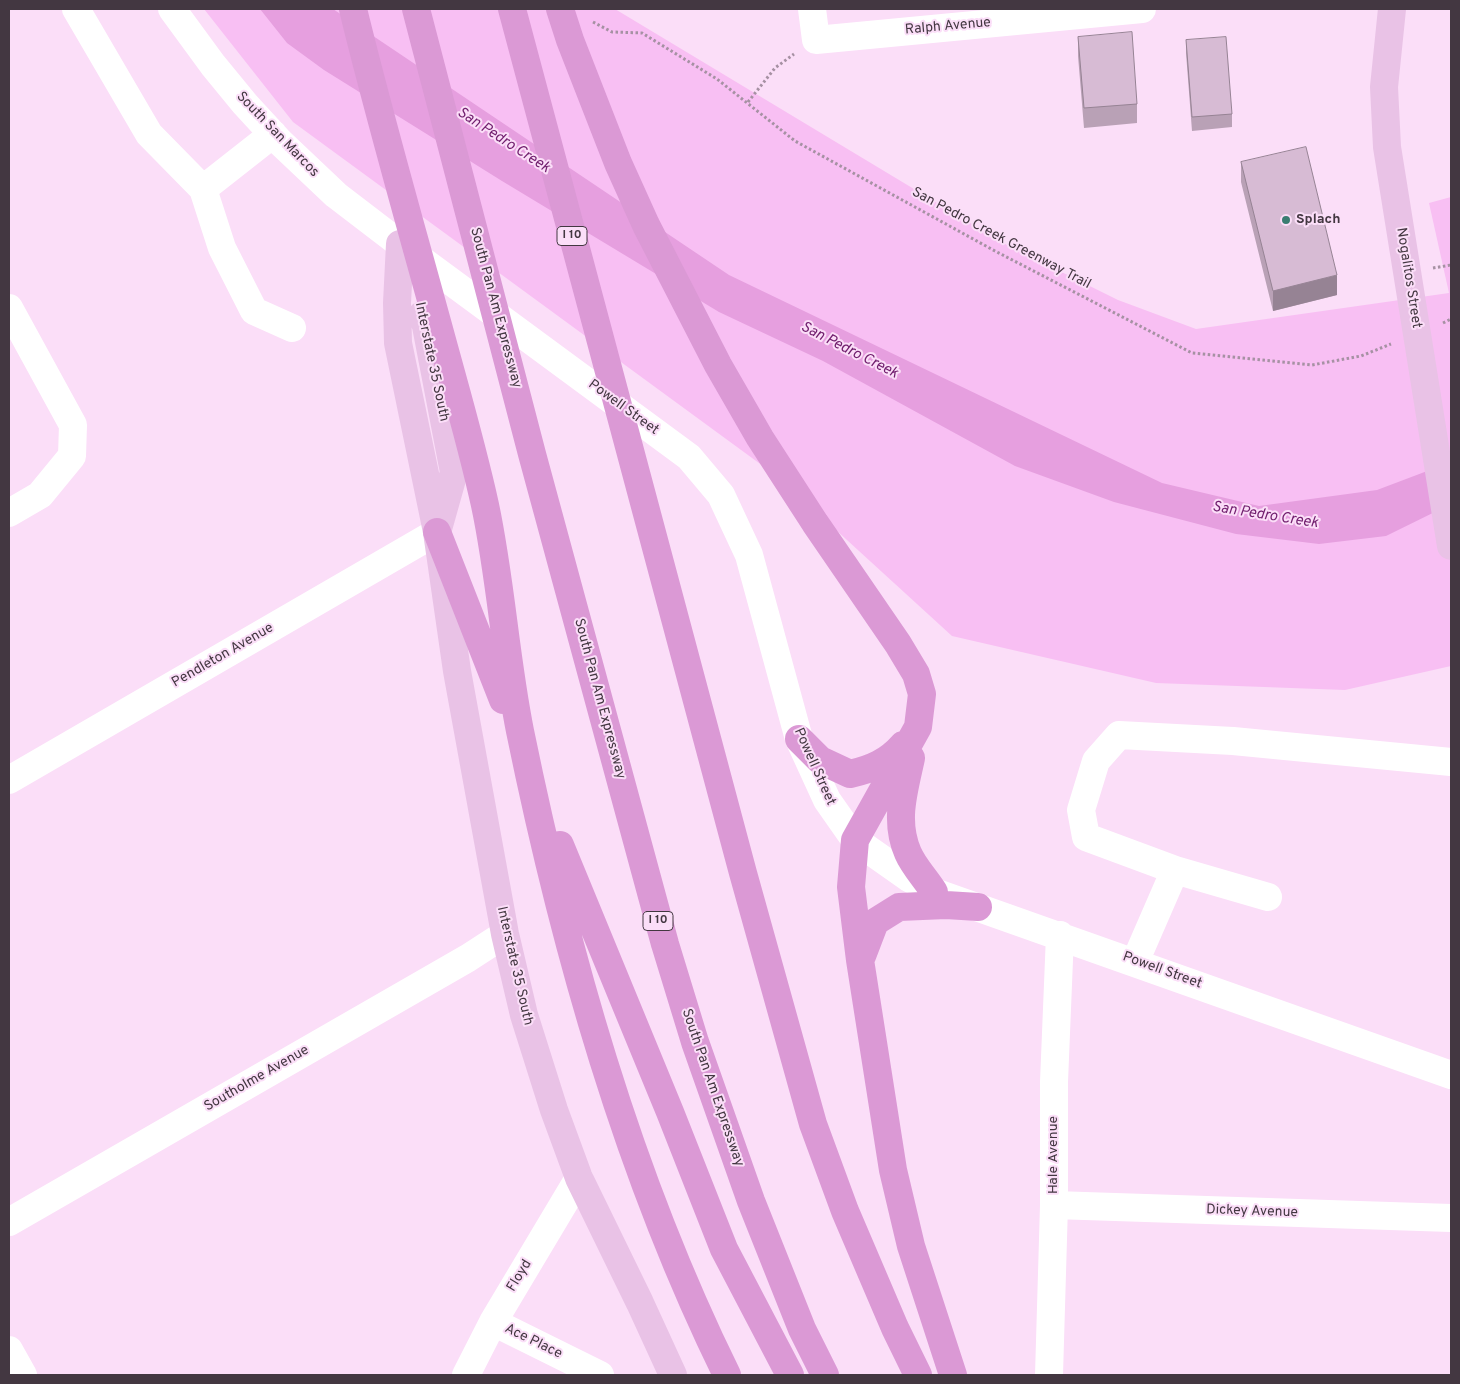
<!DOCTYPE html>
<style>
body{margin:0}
#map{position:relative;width:1460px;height:1384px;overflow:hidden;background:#fbdef8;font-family:Overpass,sans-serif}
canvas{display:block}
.frame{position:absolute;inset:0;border:10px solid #433741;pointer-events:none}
</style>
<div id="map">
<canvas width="1460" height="1384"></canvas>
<div class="frame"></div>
</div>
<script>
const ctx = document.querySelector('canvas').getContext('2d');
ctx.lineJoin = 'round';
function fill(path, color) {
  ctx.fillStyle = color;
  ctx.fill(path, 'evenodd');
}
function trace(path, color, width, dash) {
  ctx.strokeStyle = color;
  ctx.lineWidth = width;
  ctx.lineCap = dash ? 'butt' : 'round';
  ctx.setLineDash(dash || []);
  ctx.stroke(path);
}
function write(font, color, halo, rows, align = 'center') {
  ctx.font = font + ' Overpass,sans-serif';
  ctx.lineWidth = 4;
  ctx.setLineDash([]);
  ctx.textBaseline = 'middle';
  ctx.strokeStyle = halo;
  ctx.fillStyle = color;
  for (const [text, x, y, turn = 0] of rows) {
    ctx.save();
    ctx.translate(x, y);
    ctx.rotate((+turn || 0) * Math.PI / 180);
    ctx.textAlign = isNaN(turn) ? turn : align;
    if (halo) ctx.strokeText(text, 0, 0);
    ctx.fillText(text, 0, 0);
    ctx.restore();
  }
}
fill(new Path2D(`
 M204,9H615L1007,245L1118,300L1196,329L1449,293L1429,203L1451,197V666L1345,690L1156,683L952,636L778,477L293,122Z`), '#f8bff3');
fill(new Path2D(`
 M260,9H333L729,275L1162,483L1259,506L1377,490L1451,462V504L1386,536L1319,544L1236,534L1114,502L1015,466L823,361L719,312L502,181L324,70L287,43Z`), '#e69fdf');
trace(new Path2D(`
 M593,22L612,32L642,33L717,79L795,141L995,251L1192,353L1312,365L1361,356L1391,344
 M748,102L775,68L794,54
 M1433,268L1451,265
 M1443,323L1451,319`), '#a691a3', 3, [2.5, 2.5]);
trace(new Path2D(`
 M76,9L149,134L203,189L222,248L254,311L292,328
 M172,9L213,65L245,104L280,142L336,195L400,244L689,457L721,495L749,555L799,739L827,800L855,840L909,878L934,892L1451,1075
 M812,9L816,40L1142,9
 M203,189L273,134
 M9,308L73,425L72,456L40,495L9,513
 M9,780L437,532
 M1175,870L1268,897
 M1135,962L1175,870L1086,837L1081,810L1096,761L1119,735L1233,741L1451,762
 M1054,1205L1451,1218
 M9,1222L468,958L505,934
 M493,1322L600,1375
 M9,1350L23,1375
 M466,1375L493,1322L579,1178
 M1049,1375L1054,1205V1082L1060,935`), '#fff', 28);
trace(new Path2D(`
 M1392,9L1384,87L1387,147L1451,546
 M400,244L397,303L398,343L437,532L457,671L505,934L524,1015L554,1110L579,1178L640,1303L673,1375
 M422,315L426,326L454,472L438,529`), '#e9c2e6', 28);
trace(new Path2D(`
 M353,9C380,120 412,230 442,340C457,395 473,450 485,505C501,580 505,656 520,731C565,951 628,1174 727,1375
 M416,9L532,454L665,944L695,1042L751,1201L802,1329L825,1375
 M512,9L743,873L813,1124L845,1211L895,1328L918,1375
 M560,9L570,40L618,163L646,225L718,365L760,438L815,523L898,644L916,674L922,694L918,727L855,840L851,887L860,960L893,1170L911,1246L953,1375
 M437,532L503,700
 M799,739L820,760L850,774C872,769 888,762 903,745
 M911,758C904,791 894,821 908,853C914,867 926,879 934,892
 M560,845L670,1112L724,1249L790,1375
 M862,956L875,922L899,907L946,905L978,907`), '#db99d5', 28);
fill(new Path2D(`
 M1078,37L1137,104V123L1084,128L1078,56Z
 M1186,40L1232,114V127L1192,131L1186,53Z
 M1241,162L1337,295L1273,311L1241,182Z`), '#b9a1b6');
fill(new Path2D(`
 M1337,275V295L1273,311V291Z`), '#968394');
const building = new Path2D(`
 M1132,32L1137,104L1084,108L1078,37Z
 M1226,37L1232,114L1192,117L1186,40Z
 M1306,147L1337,275L1273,291L1241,162Z`);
fill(building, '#d7bbd4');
trace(building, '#968394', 1);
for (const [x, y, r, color] of [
 [1286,220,5,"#397d71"]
]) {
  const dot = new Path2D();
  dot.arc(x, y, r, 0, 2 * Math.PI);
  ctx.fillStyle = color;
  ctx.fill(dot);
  trace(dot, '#fbdef8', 2);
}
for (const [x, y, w] of [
 [572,236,30],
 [658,921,30]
]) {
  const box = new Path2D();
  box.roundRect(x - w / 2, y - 9.5, w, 19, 4);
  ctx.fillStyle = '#fbdef8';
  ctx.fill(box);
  trace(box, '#433741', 1);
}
write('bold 12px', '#433741', null, [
 ["I 10",572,236],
 ["I 10",658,921]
]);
write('14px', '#433741', '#fbdef8', [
 ["Ralph Avenue",948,27,-5],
 ["South San Marcos",277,135,46],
 ["San Pedro Creek Greenway Trail",1001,239,28],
 ["Nogalitos Street",1408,278,81],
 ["South Pan Am Expressway",495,308,75],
 ["Interstate 35 South",431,362,78],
 ["Powell Street",623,408,36],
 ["Pendleton Avenue",223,656,-30],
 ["South Pan Am Expressway",599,699,75],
 ["Powell Street",814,767,66],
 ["Interstate 35 South",514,966,77],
 ["Powell Street",1162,971,20],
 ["Southolme Avenue",257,1079,-30],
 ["South Pan Am Expressway",712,1088,71],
 ["Hale Avenue",1054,1155,-90],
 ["Dickey Avenue",1252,1212,2],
 ["Floyd",520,1276,-59],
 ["Ace Place",533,1342,26]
]);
write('bold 14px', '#433741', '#fbdef8', [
 ["Splach",1296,220]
], 'left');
write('italic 15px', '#72206f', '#fbdef8', [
 ["San Pedro Creek",503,141,33],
 ["San Pedro Creek",849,351,27],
 ["San Pedro Creek",1265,516,9]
]);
</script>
